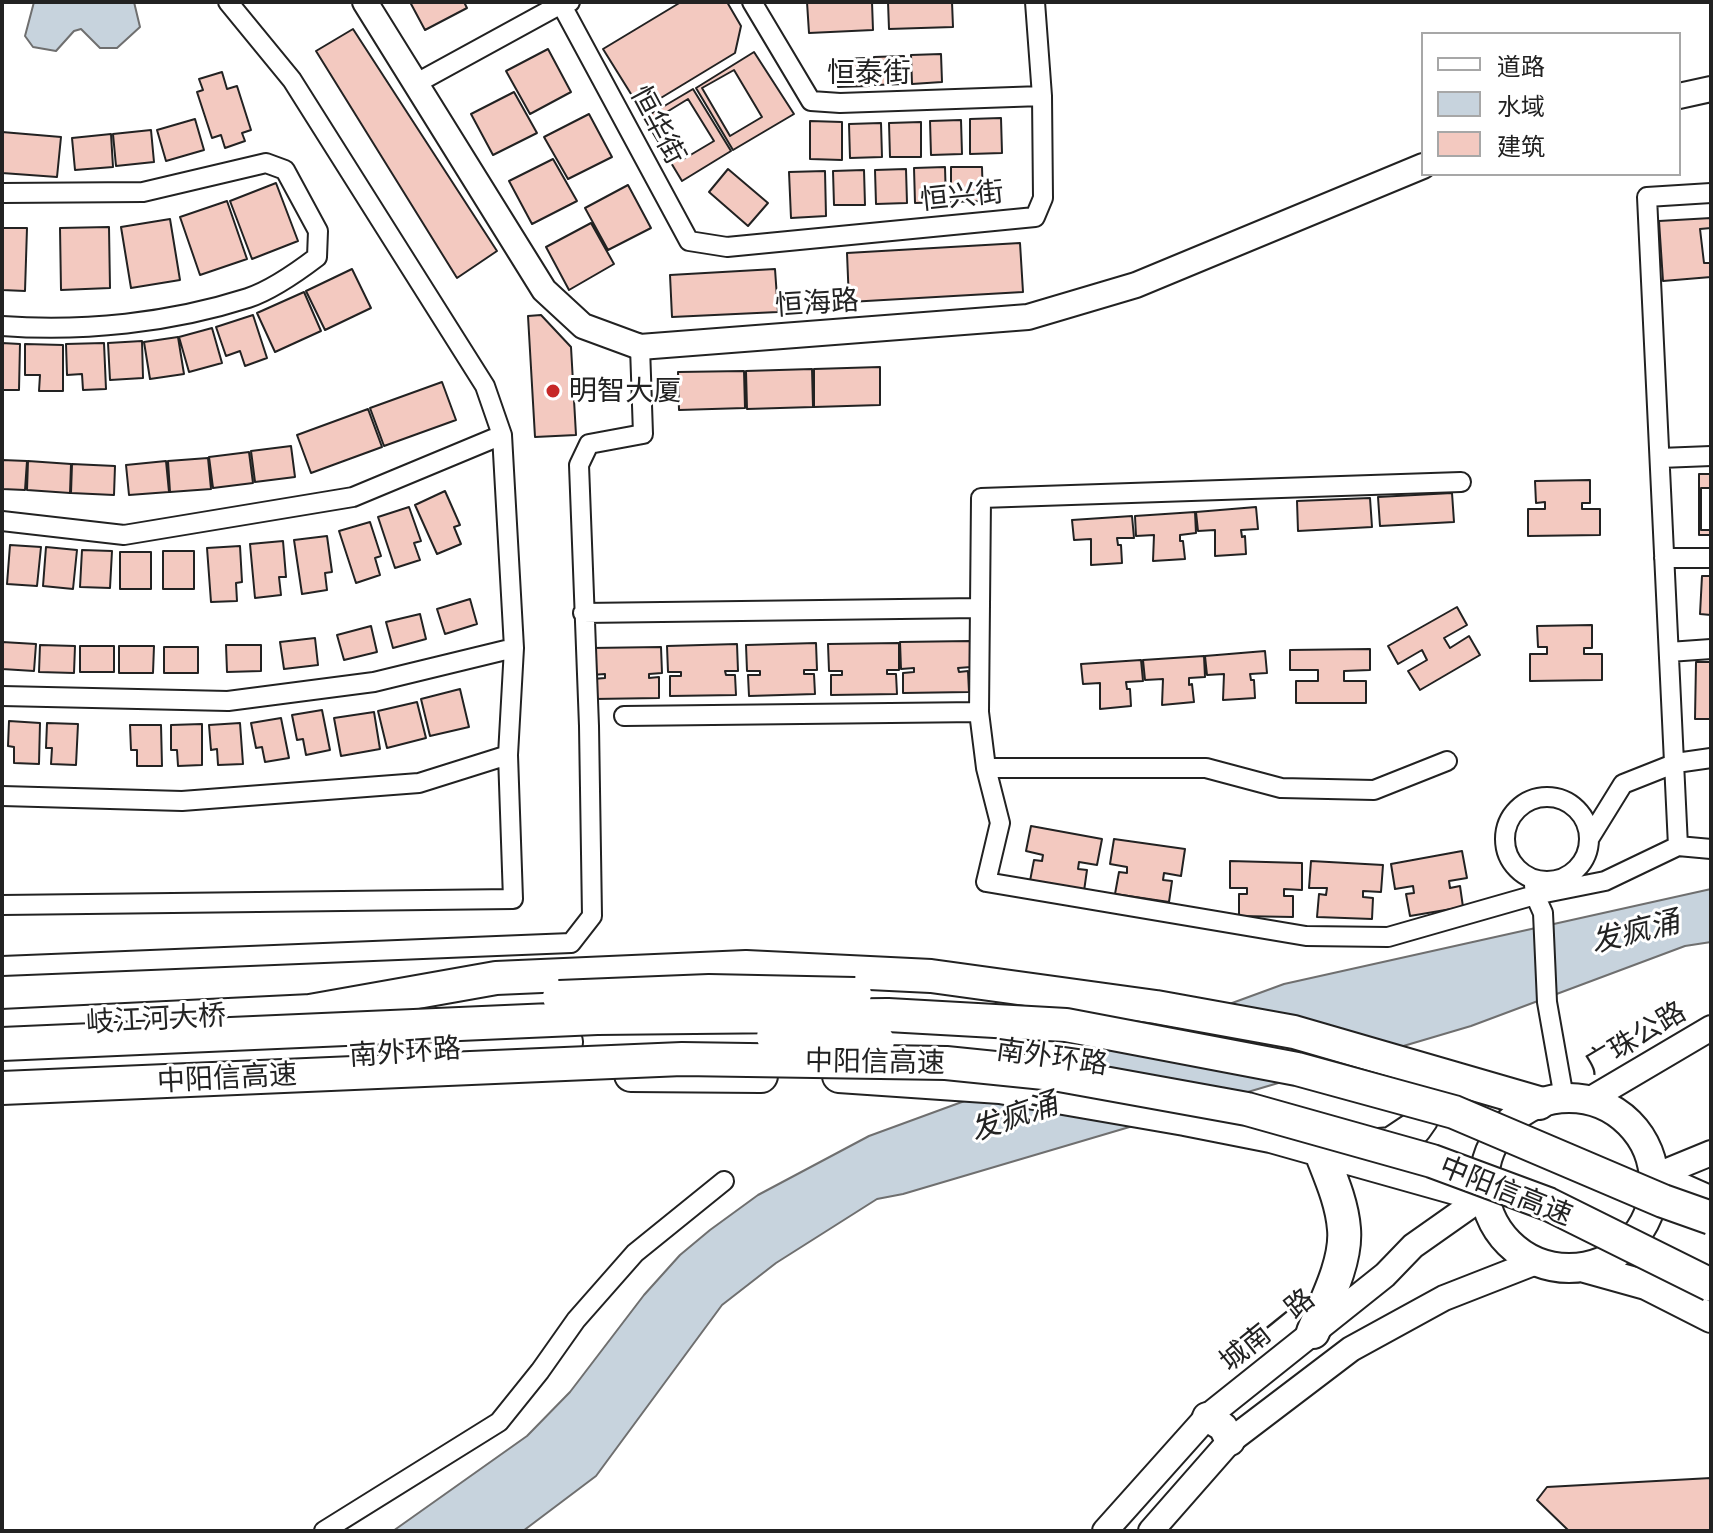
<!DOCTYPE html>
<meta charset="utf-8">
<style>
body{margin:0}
#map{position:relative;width:1713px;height:1533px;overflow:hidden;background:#fff;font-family:Lato,"Noto Sans SC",sans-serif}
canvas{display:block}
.frame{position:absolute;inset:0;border:4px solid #222;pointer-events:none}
.legend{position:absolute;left:1421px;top:32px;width:260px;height:144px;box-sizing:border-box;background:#fff;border:2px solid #a7a7a7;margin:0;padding:10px 14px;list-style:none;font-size:24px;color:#222}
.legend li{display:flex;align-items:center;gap:16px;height:40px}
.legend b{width:40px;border:2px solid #a7a7a7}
</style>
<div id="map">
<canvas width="1713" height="1533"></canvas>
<div class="frame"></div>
<ul class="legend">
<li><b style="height:10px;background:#fff"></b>道路</li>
<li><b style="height:22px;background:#c7d3dd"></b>水域</li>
<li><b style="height:22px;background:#f3c9c0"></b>建筑</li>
</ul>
</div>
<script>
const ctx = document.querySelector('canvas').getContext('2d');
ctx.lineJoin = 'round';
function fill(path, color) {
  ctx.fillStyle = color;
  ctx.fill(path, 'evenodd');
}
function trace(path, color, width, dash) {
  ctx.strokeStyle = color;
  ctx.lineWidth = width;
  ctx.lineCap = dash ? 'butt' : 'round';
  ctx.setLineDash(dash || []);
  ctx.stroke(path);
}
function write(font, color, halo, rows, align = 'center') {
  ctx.font = font + ' Lato,"Noto Sans SC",sans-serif';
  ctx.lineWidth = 6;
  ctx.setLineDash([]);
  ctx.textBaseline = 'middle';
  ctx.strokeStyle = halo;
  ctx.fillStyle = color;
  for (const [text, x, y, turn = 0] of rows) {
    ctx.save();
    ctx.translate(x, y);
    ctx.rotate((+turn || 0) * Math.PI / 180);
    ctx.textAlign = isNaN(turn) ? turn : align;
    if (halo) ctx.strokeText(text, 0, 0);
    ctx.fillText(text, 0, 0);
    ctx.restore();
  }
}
const water = new Path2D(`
 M34,2H134L140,27L117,48H100L81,29L74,31L56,51L33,47L25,36Z
 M1711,889V942L1685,946L1471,1026L903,1194L877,1199L776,1263L722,1305L596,1476L523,1531H393L527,1436L570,1392L644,1295L680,1255L710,1230L758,1195L869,1136L1284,984Z`);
fill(water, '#c7d3dd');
trace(water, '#6f6f6f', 2);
const building = new Path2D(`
 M410,2H464L467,8L425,30Z
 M681,2H727L741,26L735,53L641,110L603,49Z
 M807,2H872L873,30L809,33Z
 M888,2H952L953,27L889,29Z
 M353,29L497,251L457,278L316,51Z
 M548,49L571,92L530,114L506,71Z
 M754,52L794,114L733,150L696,88Z
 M941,54L942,82L912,84L911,55Z
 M904,56L905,84L875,85L874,57Z
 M867,58L869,86L838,87L837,59Z
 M734,70L762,117L730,136L702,88Z
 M222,72L227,89L237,86L251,130L242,133L245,141L225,148L221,135L212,138L197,92L203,90L199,79Z
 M693,89L731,151L682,181L644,118Z
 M514,92L537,133L493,155L471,114Z
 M688,99L714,141L682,160L657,118Z
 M589,114L612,157L568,179L544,137Z
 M1001,118L1002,153L970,154V119Z
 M195,119L204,150L166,161L157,130Z
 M961,120L962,154L931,155L930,121Z
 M810,121L842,122V160L810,159Z
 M921,122V157H890L889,123Z
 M881,123L882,157L850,158L849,124Z
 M151,130L154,162L116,166L113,134Z
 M2,132L61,137L57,177L2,173Z
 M111,134L113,167L75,170L72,138Z
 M553,159L577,201L532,224L509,181Z
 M945,167L946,202L915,203L914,168Z
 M951,167H982L983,201L951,202Z
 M728,169L768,203L748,226L709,192Z
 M906,169L907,203L876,204L875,170Z
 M864,170L865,205H834L833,171Z
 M825,171L826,216L791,218L789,172Z
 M276,183L298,241L252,259L230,201Z
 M628,185L651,228L608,250L585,208Z
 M227,201L247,259L200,275L180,217Z
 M1711,218V277L1663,281L1659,221Z
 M170,219L180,280L131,288L121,227Z
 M591,223L614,264L569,290L546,247Z
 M109,227L110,288L61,290L60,228Z
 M2,228H27L25,291L2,290Z
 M1711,228V263H1704L1700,229Z
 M1020,243L1023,292L849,302L847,253Z
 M352,269L371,308L325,330L306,291Z
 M775,269L778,312L672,317L670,275Z
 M304,292L321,331L275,352L257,313Z
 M253,315L267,358L245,366L240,351L226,356L216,327Z
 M541,315L571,347L576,435L535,437L528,316Z
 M212,328L222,363L189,372L179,337Z
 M178,337L184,374L150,379L144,342Z
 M142,341L143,378L110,380L108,343Z
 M2,343L20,344L19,390H2Z
 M104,343L106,389L83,390L82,374L67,375L66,344Z
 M25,344L63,345V391H39L40,375H25Z
 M880,367V405L814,407V369Z
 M812,369L813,407L747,409L746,371Z
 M744,371L745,408L679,410L678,372Z
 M442,382L456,420L384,446L370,408Z
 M368,409L382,447L311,473L297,435Z
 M291,446L295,477L255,482L251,451Z
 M249,452L253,483L213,488L209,457Z
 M208,458L211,489L170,492L168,461Z
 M2,460L27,461L25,490L2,489Z
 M28,461L71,464L70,493L27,490Z
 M166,461L169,492L129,495L126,465Z
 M72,464L115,466L114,495L71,493Z
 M1699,474H1711V535H1699Z
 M1590,480V503H1582V509H1600V535L1528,536V509H1545V502L1536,503L1535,481Z
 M1701,488H1711V530H1701Z
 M445,491L460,525L454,527L461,544L437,554L415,505Z
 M1452,493L1454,522L1380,526L1378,497Z
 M1370,498L1372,527L1298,531L1297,501Z
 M409,507L421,541L414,543L420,560L395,568L378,517Z
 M1256,507L1258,529L1241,530L1242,537L1245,536L1246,554L1215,556V530L1198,531L1196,512Z
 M1195,512L1196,533L1180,535V541H1183L1185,559L1153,561L1154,535L1136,536L1135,516Z
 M1132,516L1134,538H1117L1118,545H1121L1122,563L1091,565V539L1074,540L1072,520Z
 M370,522L381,556L375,558L380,575L356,583L339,531Z
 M327,536L332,572L325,573L327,590L302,594L294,540Z
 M283,541L286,577H279L281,595L255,598L250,544Z
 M10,545L41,547L37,586L7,584Z
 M240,546L242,582L236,583L237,601L211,602L207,548Z
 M46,547L77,550L73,589L43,586Z
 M82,550L112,551L110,588L80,587Z
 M163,551H194V589H163Z
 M120,552H151V589H120Z
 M1702,576H1711V615L1700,614Z
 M470,599L477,624L445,634L437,609Z
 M1457,607L1467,625L1444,638L1450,648L1469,636L1480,655L1420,690L1408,671L1427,660L1422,650L1398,664L1388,646Z
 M420,614L426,639L393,648L386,622Z
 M1592,625V648H1584V654H1602V680L1530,681V654H1547V647H1538L1537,626Z
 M371,626L377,652L344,660L337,635Z
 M315,638L318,665L284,669L280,642Z
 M970,641L971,667L958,668L959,672L968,671L969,692L903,693V673L914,672V668L901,669L900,642Z
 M2,642L36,644L34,671L2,669Z
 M816,643L817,670H804V674H814L815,694L749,696L748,675H760V671H747L746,645Z
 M899,643V670H887V674H896L897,694L831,695V675H842V671H829L828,644Z
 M737,644L738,671H725L726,675H735L736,695L670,696V676H681V672H668L667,646Z
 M40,645L75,646L74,673L39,672Z
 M226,645H261V671L227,672Z
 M80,646H114V672H80Z
 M119,646H154L153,673H119Z
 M164,647H198V673H164Z
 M661,647L662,673L649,674V678L659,677V698L594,699L593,679L605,678V674L591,675V648Z
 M1370,649V670L1344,671V681H1366V703H1296V681H1318V670H1290V650Z
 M1265,651L1267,673L1250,674L1251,680H1254L1255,698L1223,700L1224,674L1207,675L1205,656Z
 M1204,656L1205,677L1189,678V685L1192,684L1194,702L1162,705L1163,679L1145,680L1143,660Z
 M1141,660L1143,681L1126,682L1127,689H1130L1131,706L1100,709V683L1083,684L1081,664Z
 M1696,662H1711V719H1695Z
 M460,689L469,727L430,736L421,699Z
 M417,702L426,738L387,748L378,711Z
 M322,710L330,750L306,755L303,739L297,740L292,715Z
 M374,712L380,749L341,756L334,718Z
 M281,718L289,758L265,762L262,747L256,748L251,723Z
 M9,721L40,723L39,764L14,763V747L8,746Z
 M47,723L78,724L76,765L51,764L52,748H46Z
 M240,723L243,764L218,765L217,749L211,750L209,725Z
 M202,724V765L178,766L177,750H171V725Z
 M130,725H161L162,766H137V750H131Z
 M1031,826L1102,839L1097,865L1079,862L1078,869L1087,870L1084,891L1030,881L1034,860L1042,861L1043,855L1026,851Z
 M1114,839L1185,849L1181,876L1164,873L1163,880L1172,881L1169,902L1115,894L1119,872L1127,873V867L1110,864Z
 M1462,851L1467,878L1449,881L1450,888L1460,886L1463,907L1410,916L1406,894L1414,893L1413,886L1395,889L1391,864Z
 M1230,861L1302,863V890L1284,889V896H1293V917L1239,916V894H1247V888H1230Z
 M1311,861L1383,865L1381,892L1363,891V897L1373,898L1372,919L1317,917L1319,894L1326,895L1327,888H1309Z
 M1711,1478V1531H1569L1537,1500L1547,1487Z`);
fill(building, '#f3c9c0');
trace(building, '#222', 2);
const street = new Path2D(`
 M560,2L689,241L727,247L1035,217L1043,198L1042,96L1035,2
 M752,2L811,101L840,103L1042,96
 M415,84L561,4L570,2
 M2,193L143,192L266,163L285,170L318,231L317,257C296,273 272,290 248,298C170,323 83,332 2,326
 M1660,458L1711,456
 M1461,482L981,498L979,712L986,768L1000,823L986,882L1306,936L1388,937L1535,895L1605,881L1678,846L1711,849
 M2,521L124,535L353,497L502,435
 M1664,558H1711
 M583,613L979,608
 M1669,652L1711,649
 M2,696L228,701L374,682L514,648
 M624,716L979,712
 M986,768H1206L1281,788L1374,790L1447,761
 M2,796L182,801L419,783L508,755
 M1505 839a42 42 0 1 1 84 0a42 42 0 1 1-84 0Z
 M1589,839L1623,784L1676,763L1711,758
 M1678,846L1647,197L1711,193
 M1534,885L1535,895L1543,913L1547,1002L1564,1098
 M2,905L513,899L508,755L514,648L502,435L485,386L292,80L228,2
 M2,966L571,943L592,916L589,726L579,465L589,444L643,434L640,347
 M324,1531L499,1422L540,1371L576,1320L635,1253L724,1181`);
const secondary = new Path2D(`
 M365,2L544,290L583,326L640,347L1028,317L1136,285L1423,166
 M1679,96L1711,89
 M1589,1100L1711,1028
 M1655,1176L1711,1153
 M1105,1531L1207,1417L1385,1275L1413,1246L1484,1196
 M1151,1531L1230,1441L1351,1349L1444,1298L1536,1262`);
const primary = new Path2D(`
 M1484 1183a85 85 0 1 1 170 0a85 85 0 1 1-170 0Z
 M1655,1176L1711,1201
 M1585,1268L1646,1285L1711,1318
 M1207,1417L1223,1427L1230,1441`);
const highway = new Path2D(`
 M310,1011L496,978L746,967L931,976L1156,1007L1294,1032L1539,1103
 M2,1026L332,1010
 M2,1071L308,1058L566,1042
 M631,1075L761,1076
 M839,1076L1000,1087L1185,1119L1271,1136L1484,1196
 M1313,1332C1325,1303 1347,1262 1344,1229C1342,1202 1330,1176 1320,1150L1391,1144L1415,1128L1422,1118L1424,1098L1414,1079`);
trace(street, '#222', 22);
trace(secondary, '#222', 28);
trace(primary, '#222', 32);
trace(highway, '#222', 36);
trace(street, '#fff', 18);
trace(secondary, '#fff', 24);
trace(primary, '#fff', 28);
trace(highway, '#fff', 32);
const highwayBridge = new Path2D(`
 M559,997L709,991L855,994
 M773,1037L878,1041
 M2,1044L597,1018L888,1015L1066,1025L1297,1069L1454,1112L1663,1201L1711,1218
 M2,1088L682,1059L946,1063L1054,1074L1247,1109L1432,1161L1548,1204L1711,1285`);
trace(highwayBridge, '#222', 36, []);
trace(highwayBridge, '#fff', 32);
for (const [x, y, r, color] of [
 [553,391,8,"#c62828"]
]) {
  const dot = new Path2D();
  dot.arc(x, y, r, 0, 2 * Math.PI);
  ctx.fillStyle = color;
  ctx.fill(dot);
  trace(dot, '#fff', 3);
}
write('28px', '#222', '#fff', [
 ["恒泰街",869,73],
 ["恒华街",658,125,62],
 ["恒兴街",962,196,-6],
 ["恒海路",817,303,-4],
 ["岐江河大桥",156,1019,-3],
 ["广珠公路",1635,1038,-31],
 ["南外环路",405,1052,-4],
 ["南外环路",1052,1057,8],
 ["中阳信高速",875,1062,1],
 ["中阳信高速",227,1078,-3],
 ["中阳信高速",1506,1191,22],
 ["城南一路",1267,1330,-39]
]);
write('28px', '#222', '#fff', [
 ["明智大厦",569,391]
], 'left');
write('italic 30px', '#222', '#fff', [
 ["发疯涌",1635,932,-14],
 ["发疯涌",1014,1117,-19]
]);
</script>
